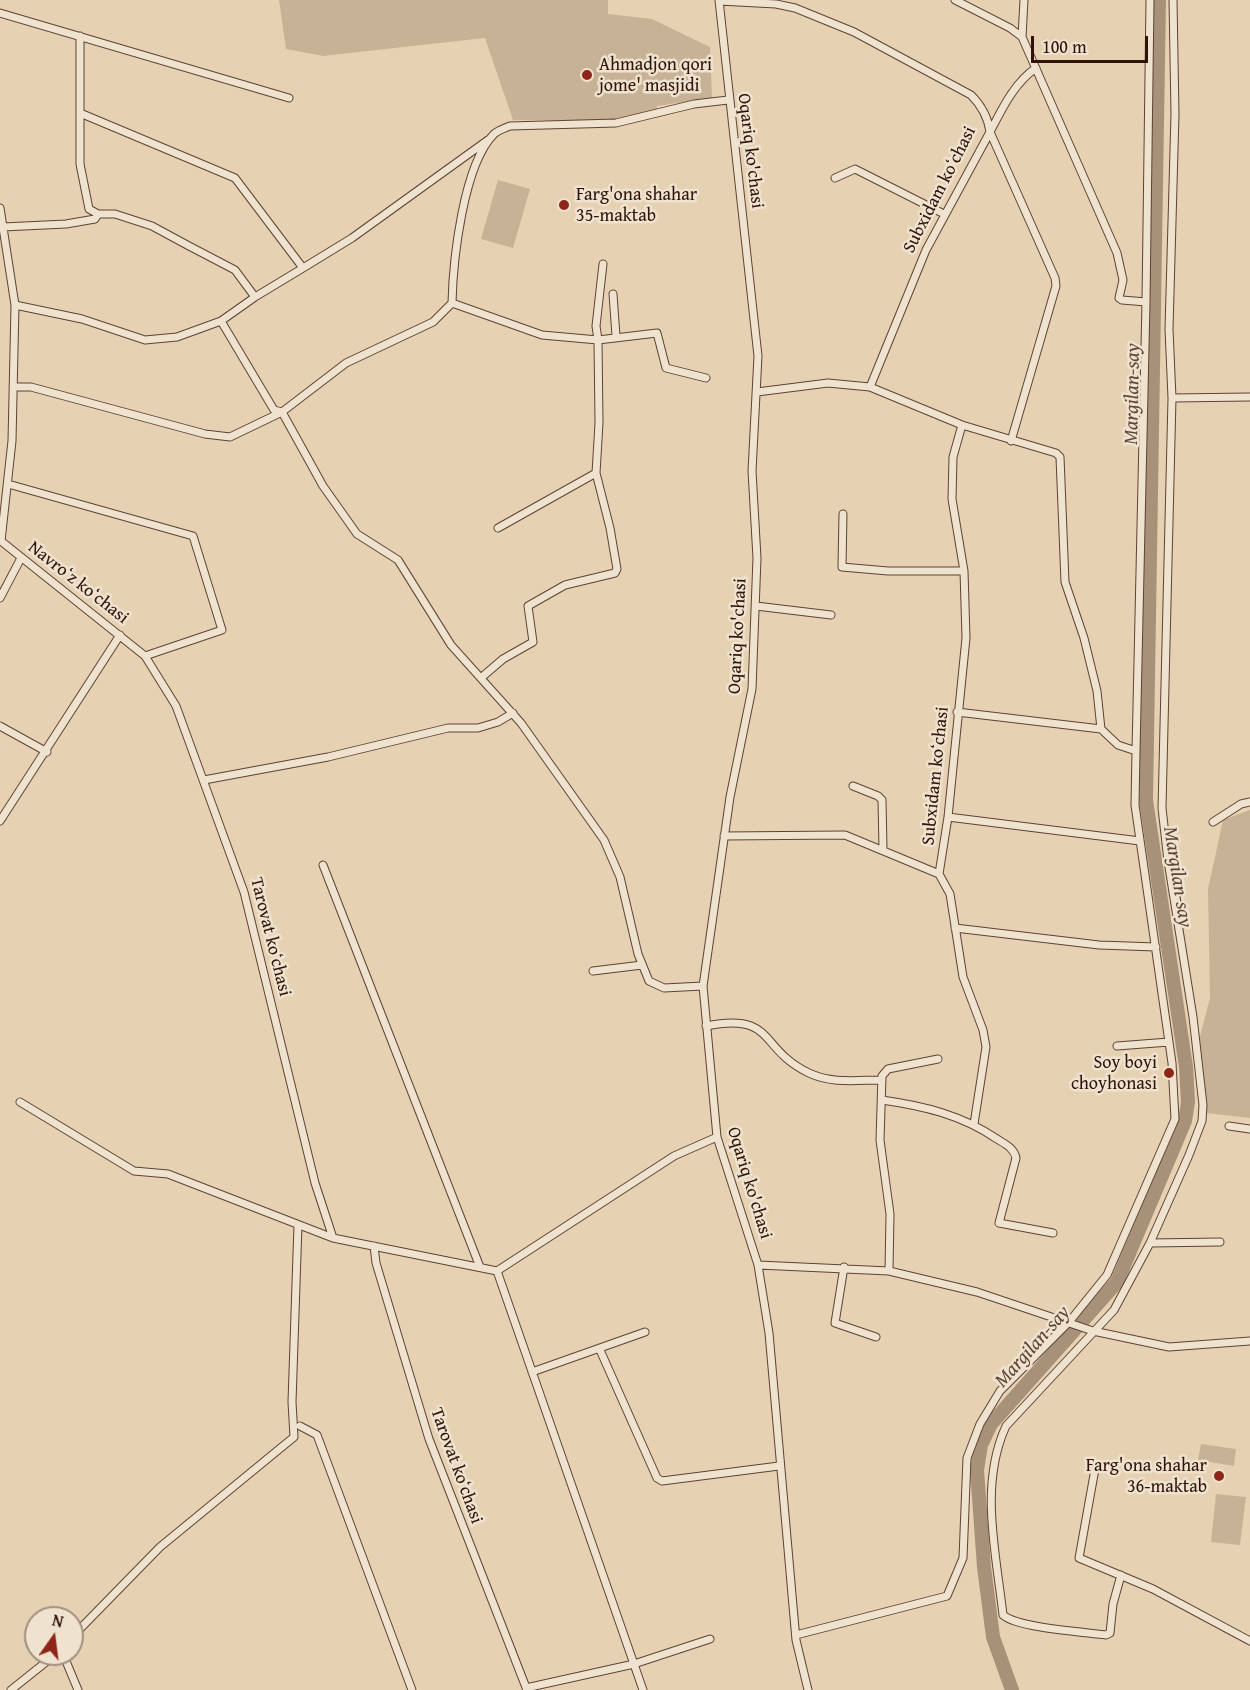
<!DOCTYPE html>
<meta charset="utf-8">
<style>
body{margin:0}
#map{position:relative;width:1250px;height:1690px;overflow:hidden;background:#e6d2b3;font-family:"Gentium Book Plus",serif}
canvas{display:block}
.north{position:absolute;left:24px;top:1606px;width:60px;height:60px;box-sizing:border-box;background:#efe2ce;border:2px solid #a28f7f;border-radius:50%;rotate:14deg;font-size:16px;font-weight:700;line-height:24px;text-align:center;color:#2f1308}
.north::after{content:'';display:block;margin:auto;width:21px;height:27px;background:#8f2418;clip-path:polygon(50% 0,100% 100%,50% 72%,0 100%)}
.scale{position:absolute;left:1031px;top:36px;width:117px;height:27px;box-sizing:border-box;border:3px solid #2f1308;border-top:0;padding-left:8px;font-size:18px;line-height:21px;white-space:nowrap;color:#2f1308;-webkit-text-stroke:4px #efe2ce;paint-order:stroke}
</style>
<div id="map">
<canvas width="1250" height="1690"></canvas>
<div class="north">N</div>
<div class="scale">100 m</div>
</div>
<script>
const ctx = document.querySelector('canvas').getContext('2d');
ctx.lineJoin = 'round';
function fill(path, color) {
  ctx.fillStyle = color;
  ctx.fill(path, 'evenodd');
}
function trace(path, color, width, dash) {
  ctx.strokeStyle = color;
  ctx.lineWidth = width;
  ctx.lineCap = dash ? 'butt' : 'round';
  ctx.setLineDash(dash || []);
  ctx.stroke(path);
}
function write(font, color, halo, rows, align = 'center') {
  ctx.font = font + ' "Gentium Book Plus",serif';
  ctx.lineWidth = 5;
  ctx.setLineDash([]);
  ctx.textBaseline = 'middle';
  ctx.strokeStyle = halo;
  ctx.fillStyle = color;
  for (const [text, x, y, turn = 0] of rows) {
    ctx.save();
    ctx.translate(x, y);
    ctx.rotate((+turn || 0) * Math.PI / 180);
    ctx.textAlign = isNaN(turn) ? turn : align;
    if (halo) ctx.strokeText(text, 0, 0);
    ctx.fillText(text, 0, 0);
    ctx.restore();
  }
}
fill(new Path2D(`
 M279,0H608V14L652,19L710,47L712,98L657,106V110L603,121L513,120L485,38L323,56L286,49Z
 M498,180L530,189L513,248L481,239Z
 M1250,810V1118L1206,1113L1199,1040L1210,998L1208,889L1223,820Z
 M1201,1444L1236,1449L1234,1466L1198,1460Z
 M1216,1494L1246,1497L1240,1545L1211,1542Z`), '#c7b296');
trace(new Path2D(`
 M1012,1690L993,1637L984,1567L977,1470L981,1445L991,1424L1117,1282L1185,1121L1188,1102L1186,1067L1146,800L1159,0`), '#a89179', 14);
const minor = new Path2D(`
 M719,0L758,356L752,471L757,558L752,689L730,797L703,986L717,1137L758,1265L769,1333L796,1640L808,1690
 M955,0L1010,28L1022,37L1117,253L1123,280L1119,298L1122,300L1146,302L1150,0
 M1173,0L1175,114L1169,329L1172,398L1162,808L1168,861L1193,1017L1203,1105L1202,1121L1189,1155L1150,1243L1220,1242
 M719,1L776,4L795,8L854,32L971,95C981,105 988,117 990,132L926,250L870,387
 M0,13L289,98
 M80,36V164L89,209L98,214H115L152,226L189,246L235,270L255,297L221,321L274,410L282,412L323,486L357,534L398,560L451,645L521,723L604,840L620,877L638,954L649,981L664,988L703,986
 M1022,37L1024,0
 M80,113L235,178L303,268L255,297
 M835,178L855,169L944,214
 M0,208L15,305L12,441L1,541L145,656L176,706L244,892L315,1183L333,1238
 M3,227L66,224L95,219L98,214
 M603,264L596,326L598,340L657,333L666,368L706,378
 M303,268L352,238L488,140
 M613,294L616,336
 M452,303L542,335L598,340L599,423L596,473L610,528L617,569L615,573L565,585L528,606L533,642L503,659L482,677
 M15,305L82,319L145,340L177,337L221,321
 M13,387H31L205,434L230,437L282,412L346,363L433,322L452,303C453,261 463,165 494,134C498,130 505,128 510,126L616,123L694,104L728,100
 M757,392L828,383L870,387L962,425L1056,453L1060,457L1065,582L1084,638L1097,691L1101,729
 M1172,398L1250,397
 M962,425L953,457L952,499L964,571L966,638L948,817L939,874L950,894L963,977L983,1030L986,1047L974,1124
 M1011,441L1056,286L1055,278L990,132C1002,109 1014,83 1036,68
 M8,484L193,536L222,630L145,656
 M843,514L842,567L888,571H964
 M498,528L596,473
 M0,598L21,558
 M756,606L831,615
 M0,726L47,752
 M1136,751L1146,302
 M204,780L328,757L448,728H478L498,722L513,713
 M853,786L878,796L882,800L883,849
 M948,817L1140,841
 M0,821L120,635
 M1213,822L1241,804L1250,802
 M724,836L845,835L939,874
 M323,865L480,1267
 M955,928L1099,945L1156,947
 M593,971L642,965
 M706,1026C776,1012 758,1049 809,1073C832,1084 857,1080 882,1080
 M1117,1046L1169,1042
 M882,1100C924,1106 962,1115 997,1139C1005,1144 1014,1148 1016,1158L999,1223L1053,1233
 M20,1102L134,1171L168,1174L333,1238L497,1271L674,1156L717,1137
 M1229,1126L1250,1129
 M374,1246L376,1263L429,1439L527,1690
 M758,1265L889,1271L977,1292L1093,1331L1169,1347L1250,1341
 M844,1267L835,1323L876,1337
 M497,1271L643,1690
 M889,1271L890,1214L880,1140L882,1076L888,1069L938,1059
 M600,1350L657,1478L662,1481L779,1466
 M532,1372L645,1332
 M300,1426L317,1435L412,1690
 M1095,1469L1079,1558L1153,1589L1250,1641
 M1121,1575L1113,1604L1110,1633L1106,1635C1084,1632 1018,1628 1003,1615C996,1552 979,1485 1006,1426L1114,1310L1150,1243
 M796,1635L947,1596L963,1558L967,1458L980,1424L1000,1391L1069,1322L1107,1275L1175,1119L1172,1063L1135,805L1136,751L1118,745L1101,729L957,712
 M72,1637L160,1547L294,1437L292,1402L298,1225
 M63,1654L78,1690
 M526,1688L634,1664L710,1639
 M11,1690L56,1654`);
trace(minor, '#5d4333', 9);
trace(minor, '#efe2ce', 7);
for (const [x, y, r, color] of [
 [587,75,6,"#8f2418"],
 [564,205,6,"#8f2418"],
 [1169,1073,6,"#8f2418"],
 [1219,1476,6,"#8f2418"]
]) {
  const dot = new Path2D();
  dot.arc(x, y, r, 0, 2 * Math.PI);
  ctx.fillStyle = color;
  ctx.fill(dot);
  trace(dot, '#efe2ce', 2);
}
write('18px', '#2f1308', '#efe2ce', [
 ["Ahmadjon qori",599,65],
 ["jome' masjidi",599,86],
 ["Farg'ona shahar",576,195],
 ["35-maktab",576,216],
 ["Soy boyi",1157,1063,"right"],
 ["choyhonasi",1157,1084,"right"],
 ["Farg'ona shahar",1207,1466,"right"],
 ["36-maktab",1207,1487,"right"]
], 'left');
write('18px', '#2f1308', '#efe2ce', [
 ["Oqariq ko'chasi",750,151,83],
 ["Subxidam koʻchasi",940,190,-63],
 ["Navroʻz koʻchasi",78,583,38],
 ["Oqariq ko'chasi",738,636,-87],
 ["Subxidam koʻchasi",936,776,-84],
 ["Tarovat koʻchasi",270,937,76],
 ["Oqariq ko'chasi",749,1183,73],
 ["Tarovat koʻchasi",456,1466,70]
]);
write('italic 20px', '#5f4535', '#efe2ce', [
 ["Margilan-say",1133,394,-89],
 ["Margilan-say",1177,877,81],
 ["Margilan-say",1033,1347,-48]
]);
</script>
